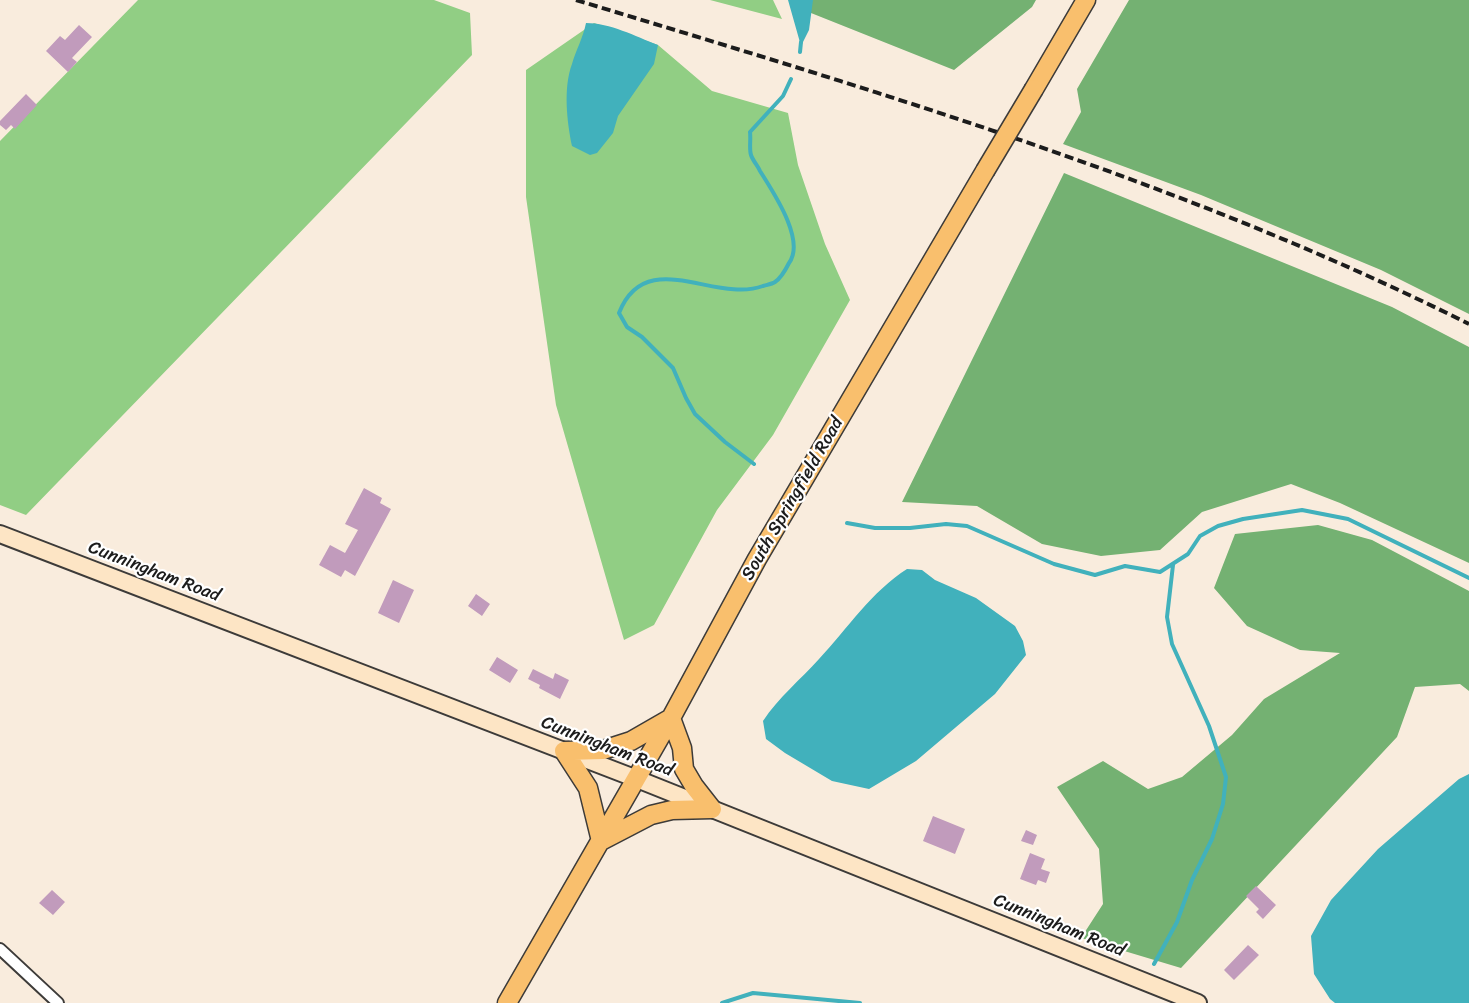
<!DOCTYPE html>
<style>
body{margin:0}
canvas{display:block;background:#f9ecdd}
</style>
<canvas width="1469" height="1003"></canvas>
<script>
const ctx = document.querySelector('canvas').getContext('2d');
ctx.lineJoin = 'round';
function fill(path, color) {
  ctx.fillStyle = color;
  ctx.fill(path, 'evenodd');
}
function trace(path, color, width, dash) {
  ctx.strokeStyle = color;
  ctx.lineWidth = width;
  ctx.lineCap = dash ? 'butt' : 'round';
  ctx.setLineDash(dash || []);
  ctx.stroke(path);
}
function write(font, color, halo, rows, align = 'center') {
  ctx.font = font + ' Sriracha,sans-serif';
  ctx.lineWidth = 4.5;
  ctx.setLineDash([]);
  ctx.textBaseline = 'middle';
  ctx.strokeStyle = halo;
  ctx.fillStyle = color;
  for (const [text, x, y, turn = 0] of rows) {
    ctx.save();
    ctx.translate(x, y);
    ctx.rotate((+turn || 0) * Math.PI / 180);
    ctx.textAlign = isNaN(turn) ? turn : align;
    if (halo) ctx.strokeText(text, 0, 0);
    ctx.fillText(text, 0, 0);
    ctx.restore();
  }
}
fill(new Path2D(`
 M138,0H434L470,13L472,55L26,515L0,505V141Z
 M710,0H773L782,19Z
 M594,23L658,45L712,91L788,113L798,165L825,244L850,300L773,435L717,510L654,625L624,640L556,405L526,197V70Z`), '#91ce84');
fill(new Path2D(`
 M811,0H1036L1032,7L954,70L811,13Z
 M1129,0H1469V314L1381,270L1201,195L1063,144L1081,112L1077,89Z
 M1064,173L1392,307L1469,347V563L1340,503L1291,484L1202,512L1160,550L1101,556L1042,544L977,506L902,502Z
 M1318,525L1372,540L1469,591V691L1460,684L1415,687L1397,737L1181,968L1081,938L1103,904L1099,849L1057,787L1103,761L1148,789L1182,777L1232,735L1264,699L1340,653L1300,650L1247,626L1214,588L1235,534Z`), '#74b172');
fill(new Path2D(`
 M788,0H813L809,30L801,46Z
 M586,23C610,23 635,36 658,45L654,64L618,116L613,133L597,153L590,155L572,146C567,122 563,88 572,64C576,50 583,38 586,23Z
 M907,569L922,570L935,580L976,598L1015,626L1023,641L1026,655L995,694L916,761L869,789L832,781L785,753L766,739L763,721C778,698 801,679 819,659C847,629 872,591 907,569Z
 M1469,774V1003H1335L1330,999L1314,974L1311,936L1331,900L1378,849L1459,779Z`), '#41b1bc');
trace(new Path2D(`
 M800,52L801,42
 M754,464L725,442L695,414L686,398L673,368L642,337L627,327L619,313C646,245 715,304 763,286C766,285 772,284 775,282C781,278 786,269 789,263C806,240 773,192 760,171C758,166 753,161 751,155C749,149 751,139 750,132L783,96L791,79
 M847,523L875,528H910L946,524L967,526L1054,564L1095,575L1125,566L1160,572L1188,554L1200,536L1218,526L1243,519L1302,510L1348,519L1469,578
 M1154,964L1177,922L1192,880L1212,839L1223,804L1226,777L1209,726L1172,644L1167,617L1173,565
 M722,1003L753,993L860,1003`), '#41b1bc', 4);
fill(new Path2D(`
 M79,25L92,37L72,58L77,62L68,72L46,51L60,36L65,40Z
 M26,94L37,105L15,129L11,125L6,130L0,125V121Z
 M364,488L382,498L380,503L391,509L355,576L345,570L341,577L319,565L330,545L345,553L358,530L345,524Z
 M393,580L414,590L399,623L378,613Z
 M476,594L490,604L482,616L468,606Z
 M497,657L518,670L510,683L489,670Z
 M533,669L553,679L555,673L569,680L560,699L539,688L540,685L528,679Z
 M933,816L965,829L955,854L923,841Z
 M1026,830L1037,835L1033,845L1021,841Z
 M1030,853L1045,859L1041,869L1050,872L1046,883L1038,880L1036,885L1020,879Z
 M1256,886L1276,905L1263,919L1256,912L1259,909L1246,896Z
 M52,890L65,902L53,915L39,903Z
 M1248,945L1259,955L1234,980L1224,970Z`), '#c19bbc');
const street = new Path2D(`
 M0,949L58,1003`);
const secondary = new Path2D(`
 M0,534L637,779L1198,1003`);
const primary = new Path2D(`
 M1034,89L1086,0
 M564,751L603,750L631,741L671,718L682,748L684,769L694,786L712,809
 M564,751L588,788L601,841
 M601,841L651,815L672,810L712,809
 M507,1003L671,718L757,559L985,171`);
trace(street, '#3d3b39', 14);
trace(secondary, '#3d3b39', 20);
trace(primary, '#3d3b39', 21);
trace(street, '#fff', 10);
trace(secondary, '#fde5c5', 16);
trace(primary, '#f9bf6d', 18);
trace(new Path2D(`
 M576,0C879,92 1185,182 1469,324`), '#1c1c1c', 4, [9, 4.5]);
const primaryBridge = new Path2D(`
 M985,171L1034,89`);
trace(primaryBridge, '#3d3b39', 21, []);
trace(primaryBridge, '#f9bf6d', 18);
write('18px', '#1c1c1c', '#fff', [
 ["South Springfield Road",793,499,-60],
 ["Cunningham Road",154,572,21],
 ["Cunningham Road",607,747,21],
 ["Cunningham Road",1059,926,22]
]);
</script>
